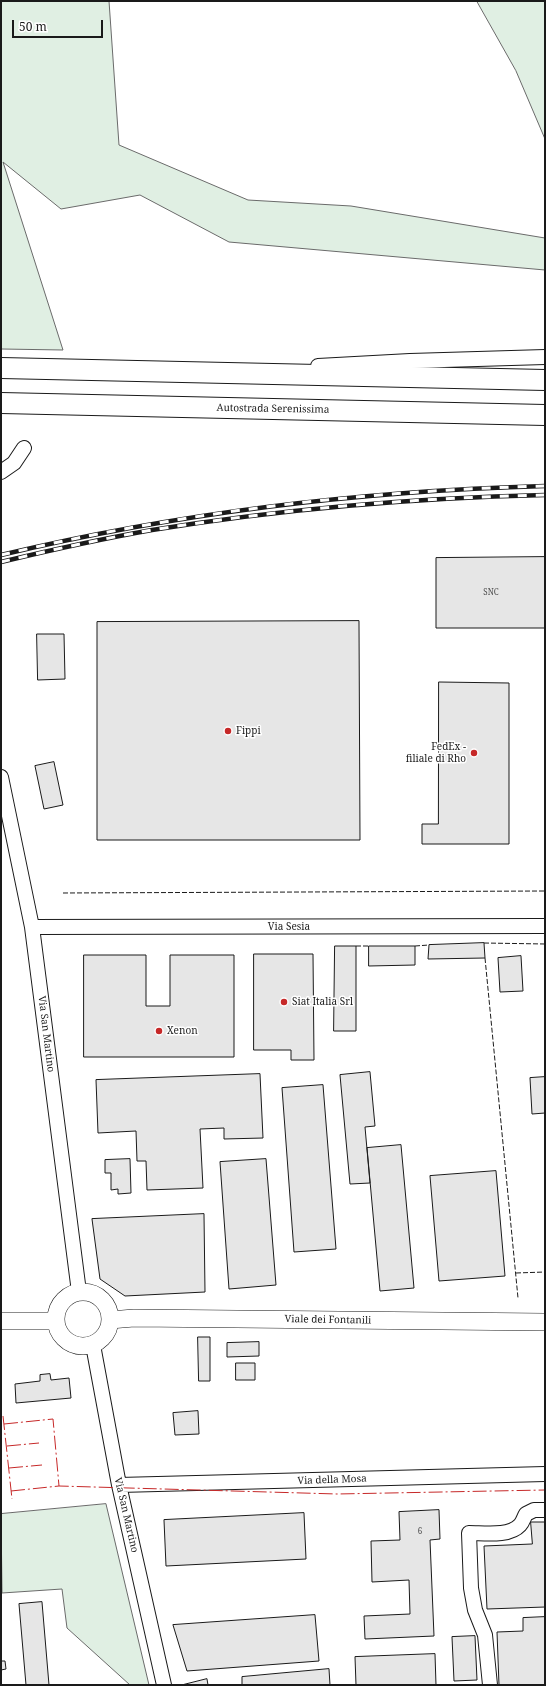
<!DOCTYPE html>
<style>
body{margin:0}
#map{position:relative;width:546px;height:1686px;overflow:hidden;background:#fff;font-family:"Noto Serif",serif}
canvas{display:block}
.frame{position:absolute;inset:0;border:2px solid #1a1a1a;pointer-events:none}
.scale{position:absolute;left:12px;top:20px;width:91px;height:18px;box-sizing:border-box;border:2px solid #1a1a1a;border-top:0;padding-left:5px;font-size:12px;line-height:14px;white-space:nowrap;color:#1a1a1a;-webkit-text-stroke:3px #fff;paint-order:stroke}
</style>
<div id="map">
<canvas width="546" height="1686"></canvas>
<div class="frame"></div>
<div class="scale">50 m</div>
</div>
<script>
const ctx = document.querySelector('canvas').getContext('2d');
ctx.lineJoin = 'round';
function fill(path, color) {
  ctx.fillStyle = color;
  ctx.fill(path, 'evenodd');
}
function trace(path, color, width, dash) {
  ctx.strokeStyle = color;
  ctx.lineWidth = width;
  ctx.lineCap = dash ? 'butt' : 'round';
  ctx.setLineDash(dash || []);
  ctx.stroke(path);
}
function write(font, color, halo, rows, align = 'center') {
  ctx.font = font + ' "Noto Serif",serif';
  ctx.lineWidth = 3;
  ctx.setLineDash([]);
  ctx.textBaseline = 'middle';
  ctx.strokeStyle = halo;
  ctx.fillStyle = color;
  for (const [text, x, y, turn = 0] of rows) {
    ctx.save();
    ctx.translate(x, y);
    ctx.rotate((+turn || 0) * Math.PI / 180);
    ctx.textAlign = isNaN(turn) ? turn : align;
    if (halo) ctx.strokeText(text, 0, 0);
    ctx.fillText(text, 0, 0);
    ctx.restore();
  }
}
const green = new Path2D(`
 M1,1H109L119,145L248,200L351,206L545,238V270L229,242L140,195L61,209L3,162L63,350L1,349Z
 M477,1H545V139L516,71Z
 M106,1504L149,1685H130L67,1628L62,1589L2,1593L1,1514Z`);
fill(green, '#e0efe3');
trace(green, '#6a6a6a', 1);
const building = new Path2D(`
 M545,557V628H436V558Z
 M359,621L360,840H97V622Z
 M37,634H64L65,679L38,680Z
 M439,682L509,683V844H422V824H438Z
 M54,762L63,805L44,809L35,766Z
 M484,943L485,958L428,959L429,945Z
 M335,946H356V1031H334Z
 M369,946H415V965L369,966Z
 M254,954H313L314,1060H291V1050H254Z
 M84,955H146V1006H170V955H234V1057H84Z
 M521,956L523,991L500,992L498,958Z
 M370,1072L375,1126L365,1127L370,1183L350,1184L340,1075Z
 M260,1074L263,1138L224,1139V1128L200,1129L203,1188L147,1190L146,1161H137L136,1131L98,1133L96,1080Z
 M545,1077V1113L532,1114L530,1078Z
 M323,1085L336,1249L294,1252L282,1088Z
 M401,1145L414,1288L380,1291L367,1148Z
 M130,1159L131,1193L118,1194V1189L111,1190V1173H105V1160Z
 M266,1159L276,1285L229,1289L220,1162Z
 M496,1171L505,1276L439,1281L430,1176Z
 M204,1214L205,1292L125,1296L100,1279L92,1219Z
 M198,1337H210V1381H199Z
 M259,1342V1356L227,1357V1343Z
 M236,1363H255V1380H236Z
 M50,1374L51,1380L69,1378L71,1398L16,1403L15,1384L40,1381V1375Z
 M198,1411L199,1434L175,1435L173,1413Z
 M439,1510L440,1539L430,1540L434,1636L365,1639L364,1616L410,1614L409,1580L372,1582L371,1541L400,1540L399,1512Z
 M304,1513L306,1559L166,1566L164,1520Z
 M531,1522H545V1607L487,1609L484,1546L532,1544Z
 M42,1602L49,1685H26L19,1604Z
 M315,1615L319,1661L187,1671L173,1625Z
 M545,1617V1685H499L497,1632L523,1631V1618Z
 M475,1636L477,1680L454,1681L452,1637Z
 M435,1654L436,1685H356L355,1657Z
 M1,1661H5L6,1669L1,1670Z
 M329,1669L330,1685H242V1677Z
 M207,1679L208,1685H182Z`);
fill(building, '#e6e6e6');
trace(building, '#1a1a1a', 1);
const minor = new Path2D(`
 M318,366L410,361L545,357
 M1,472L14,463L24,448
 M1,777L32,927L79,1292
 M32,927L545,926
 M93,1345L119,1485L164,1685
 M119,1485L545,1474
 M490,1685L485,1635L475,1610L471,1588L469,1533C484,1533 509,1537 520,1525C523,1522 524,1517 526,1514L534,1510H545`);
const major = new Path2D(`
 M56 1319a27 27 0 1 1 54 0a27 27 0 1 1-54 0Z
 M110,1320L134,1318L545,1322
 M1,1321H55`);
const highway = new Path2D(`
 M1,368L545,380
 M1,403L545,415`);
trace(minor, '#1a1a1a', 16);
trace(major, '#1a1a1a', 18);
trace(highway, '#1a1a1a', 22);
trace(minor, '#fff', 14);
trace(major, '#fff', 17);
trace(highway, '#fff', 20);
const rail = new Path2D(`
 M1,555C182,512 359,491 545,486
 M1,562C51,550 101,539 152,530C283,509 412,498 545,495`);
trace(rail, '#1a1a1a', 4.5);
trace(rail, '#fff', 3, [9]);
trace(new Path2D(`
 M63,893L545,891
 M484,943L545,944
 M356,946H369
 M415,946L429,945
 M485,958L518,1298
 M516,1273L545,1272`), '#1a1a1a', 1, [5, 2]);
trace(new Path2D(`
 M3,1416L12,1499
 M4,1424L53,1419L59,1486
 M7,1446L39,1443
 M9,1468L42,1465
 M11,1491L59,1486L337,1494L545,1490`), '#c62828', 1, [14, 3, 2, 3]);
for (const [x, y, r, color] of [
 [228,731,4,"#c62828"],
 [474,753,4,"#c62828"],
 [284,1002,4,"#c62828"],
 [159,1031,4,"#c62828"]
]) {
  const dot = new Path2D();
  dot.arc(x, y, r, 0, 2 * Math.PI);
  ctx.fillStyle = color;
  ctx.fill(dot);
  trace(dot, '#fff', 1.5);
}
write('8px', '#4d4d4d', null, [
 ["SNC",491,593],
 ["6",420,1532]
]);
write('10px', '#1a1a1a', '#fff', [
 ["Autostrada Serenissima",273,409,1],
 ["Via Sesia",289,927],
 ["Via San Martino",46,1034,83],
 ["Viale dei Fontanili",328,1320,1],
 ["Via della Mosa",332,1480,-2],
 ["Via San Martino",126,1515,77]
]);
write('10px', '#1a1a1a', '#fff', [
 ["Fippi",236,731],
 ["FedEx -",466,747,"right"],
 ["filiale di Rho",466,759,"right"],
 ["Siat Italia Srl",292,1002],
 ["Xenon",167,1031]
], 'left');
</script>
